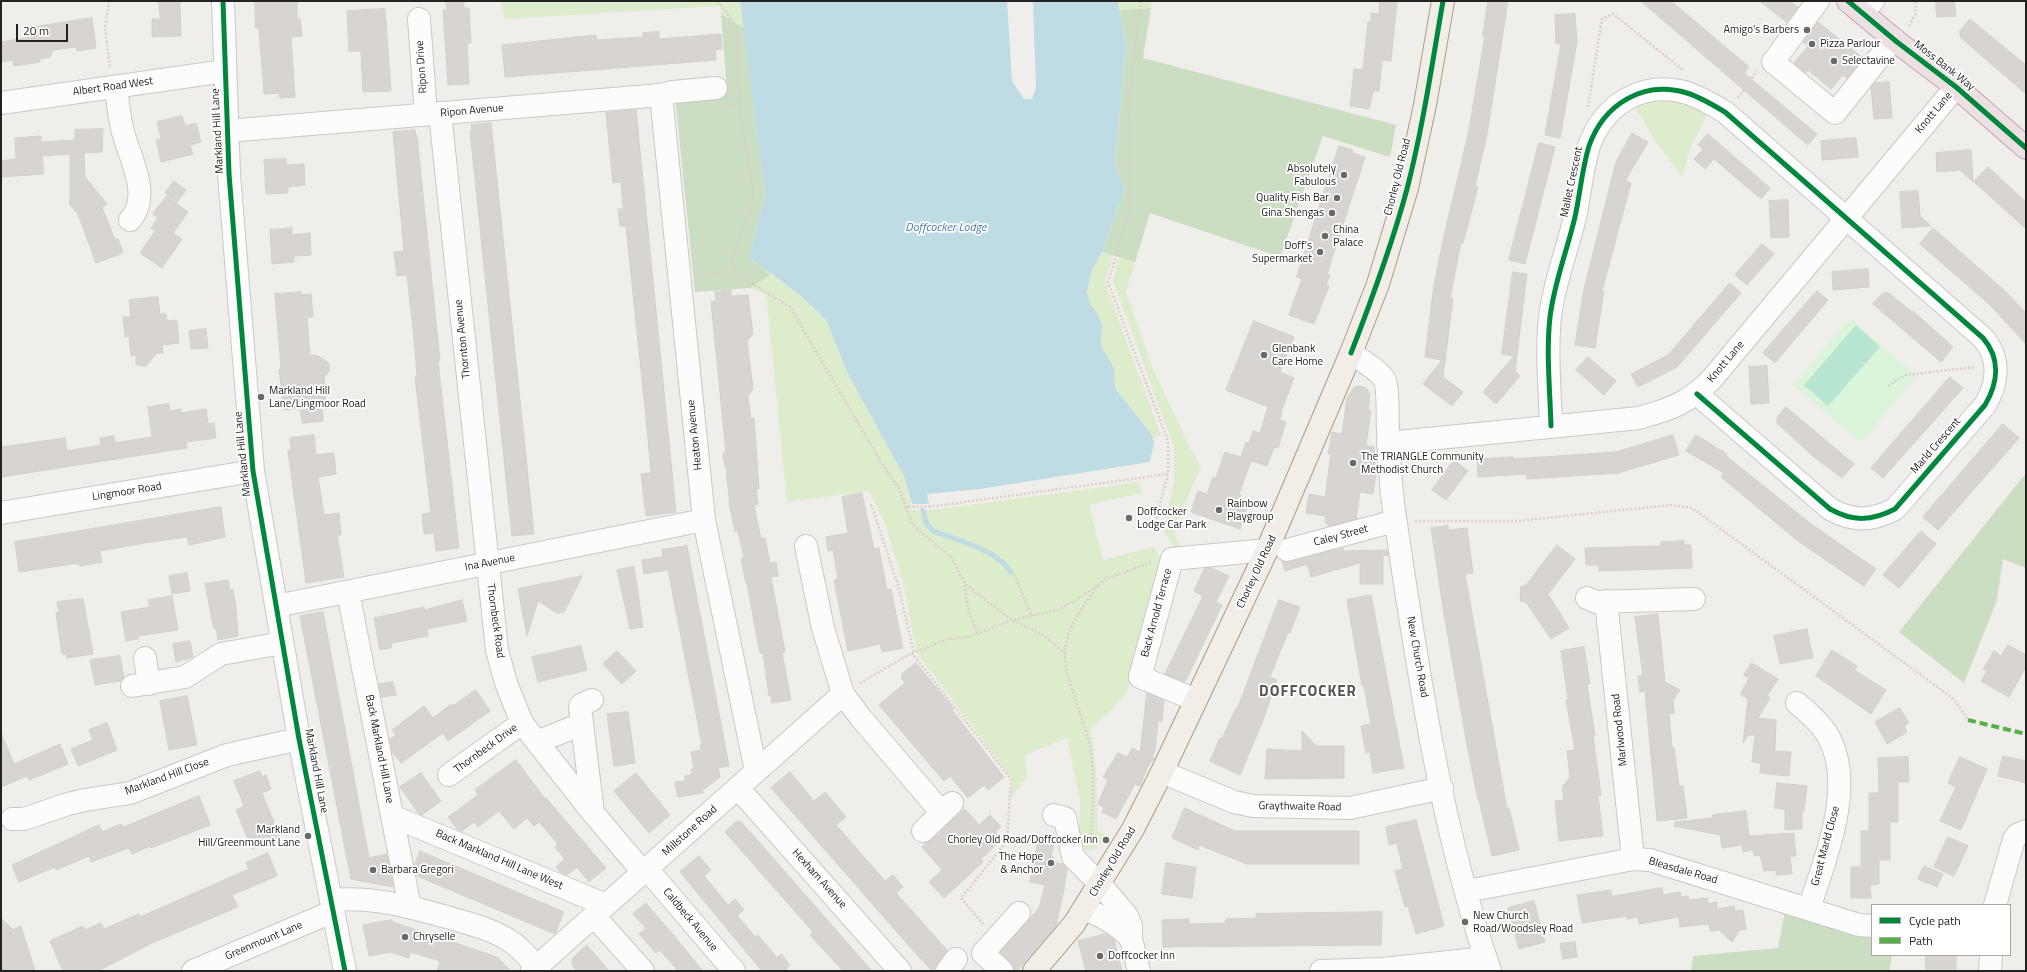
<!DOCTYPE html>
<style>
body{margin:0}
#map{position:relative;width:2027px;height:972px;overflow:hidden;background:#f0eeeb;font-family:"Titillium Web",sans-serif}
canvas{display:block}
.frame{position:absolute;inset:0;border:2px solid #222;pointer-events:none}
.legend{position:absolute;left:1871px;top:904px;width:140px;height:52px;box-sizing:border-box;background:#fff;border:1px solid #a7a7a7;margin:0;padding:5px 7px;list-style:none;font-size:12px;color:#222}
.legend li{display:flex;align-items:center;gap:8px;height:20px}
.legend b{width:20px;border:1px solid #a7a7a7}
.scale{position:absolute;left:16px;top:24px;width:52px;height:18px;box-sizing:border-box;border:2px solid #222;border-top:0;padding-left:5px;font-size:12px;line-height:14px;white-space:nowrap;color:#222;-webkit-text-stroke:3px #fff;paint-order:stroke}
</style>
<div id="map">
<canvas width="2027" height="972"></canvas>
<div class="frame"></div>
<ul class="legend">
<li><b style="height:5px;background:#00873e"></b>Cycle path</li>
<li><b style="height:5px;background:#55b145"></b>Path</li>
</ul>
<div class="scale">20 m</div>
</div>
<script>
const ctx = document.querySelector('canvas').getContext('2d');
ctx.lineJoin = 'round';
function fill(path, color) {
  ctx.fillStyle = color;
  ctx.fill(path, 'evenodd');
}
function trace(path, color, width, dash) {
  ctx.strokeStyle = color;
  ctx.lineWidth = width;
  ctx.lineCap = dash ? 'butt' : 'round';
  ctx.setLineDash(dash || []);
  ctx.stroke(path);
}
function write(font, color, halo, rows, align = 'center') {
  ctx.font = font + ' "Titillium Web",sans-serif';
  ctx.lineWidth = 3.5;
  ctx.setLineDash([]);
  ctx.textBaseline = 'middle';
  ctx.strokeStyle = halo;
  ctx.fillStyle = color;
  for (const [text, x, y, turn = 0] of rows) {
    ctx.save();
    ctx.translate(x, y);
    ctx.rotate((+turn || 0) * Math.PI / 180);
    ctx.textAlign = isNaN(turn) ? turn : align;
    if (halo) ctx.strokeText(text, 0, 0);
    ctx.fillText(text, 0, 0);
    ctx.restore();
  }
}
fill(new Path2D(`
 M502,1H740L744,28L721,14L720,6L504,19Z
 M1118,1H1152L1151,8L1120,10Z
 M1660,99L1681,101L1709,112L1691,146L1682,177L1656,142L1633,104Z
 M1102,252L1113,256L1105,282L1161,435L1153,439L1151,434L1115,388L1114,368L1101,345L1102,325L1098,314L1090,304L1087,293L1091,272Z
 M1119,258L1135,262L1126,292L1153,369L1190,448L1201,467L1175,526C1174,537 1177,542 1184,550L1182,555L1169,540L1164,531L1174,481V447L1113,281Z
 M771,274L800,295L826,320L848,374L904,476L912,510H933L1140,482L1142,493L1089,505L1103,560L1154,547L1165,566L1136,670L1126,693L1112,710L1091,728L1096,769L1098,831L1106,835L1097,849L1078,852L1080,801L1067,738L1025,755L1027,776L1011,799L1012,779L916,652L904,586L885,524L869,491L787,502L766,294L750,288Z`), '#ddeccb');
fill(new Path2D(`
 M1151,8L1143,58L1396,125L1390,157L1323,136L1280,257L1150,213L1135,262L1102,252L1125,189L1115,165L1126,44L1120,10Z
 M721,14L744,28L765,195L749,257L771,274L750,288L695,292L675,96L727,92Z
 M2026,473V568L2003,559L1997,600L1964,683L1899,632Z
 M1785,911L1872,934V955H1892L1889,971H1691L1693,956L1778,948Z`), '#cbdec1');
fill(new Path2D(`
 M1850,318L1917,376L1861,442L1793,385Z`), '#daf5da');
fill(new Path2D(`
 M1856,325L1880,347L1828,406L1804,385Z`), '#b7e6d2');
fill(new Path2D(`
 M740,1H1007L1012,81L1024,99H1032L1036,88L1033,1H1118L1126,44L1115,165L1125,189L1102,252L1091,272L1087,293L1090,304L1098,314L1102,325L1101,345L1114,368L1115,388L1151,434L1154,443L1150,462L980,489L927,494L929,504H912L904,476L848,374L826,320L800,295L749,257L765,195Z`), '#bfdbe3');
trace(new Path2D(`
 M923,510L926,523L933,531C959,541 996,549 1011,572`), '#bfdbe3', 5);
const building = new Path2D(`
 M159,1H180L181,36L152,37V19H160Z
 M255,1H297V19H300L302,36L291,37L295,97L280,98L279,93L264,94L259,28H256Z
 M446,1H464V8H469L471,43H467L469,84L448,85L443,10H447Z
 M1380,1H1397L1391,61L1382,60L1379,91H1373L1369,109L1350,106L1354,69L1363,70L1368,22H1371V13L1379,14Z
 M1488,1H1508L1487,134L1475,186L1478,187L1463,243L1461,242L1450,298H1453L1443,377L1463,392L1452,406L1423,384L1442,360L1425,357L1434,285L1444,236L1468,135L1485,36H1483Z
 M1641,1H1671L1749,67L1744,73L1817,134L1808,145Z
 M1760,1H1790L1798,7L1787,22Z
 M1936,1H1954L1956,16L1937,17Z
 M385,9L391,91L363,92L361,51H349L347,11Z
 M1575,14L1577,42L1560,138L1545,135L1561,44H1556L1555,15Z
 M92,18L96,48L77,51L76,47L53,50L50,57L40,59V62L14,66L13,60L1,62V42L36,36L35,27Z
 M1970,19L2026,65V94L1960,37V31Z
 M1818,22L1863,58L1847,78L1843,75L1831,89L1808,70L1806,73L1794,63L1808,46L1803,42Z
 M659,32V39L721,34L722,49L715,50L716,60L505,77L502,45L596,35L597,40L643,37V33Z
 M1889,82L1892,118L1874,119L1871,88L1875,83Z
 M636,110L676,512L646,516L641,474L651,473L647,428L626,226H620L618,209H623L621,182L613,183L606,113Z
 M182,116L185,126L196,123L201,142L190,145L193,154L161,162L156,140L161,139L157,122Z
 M491,123L534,534L512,536L470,131H472L471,125Z
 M103,129L102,152L84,153L85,177L107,204L102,207L115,240L118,239L123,253L96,263L78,214L70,205V154L42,156L44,174L1,177V161L16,159L15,138L41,136V142L75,140V130Z
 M415,130L416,136H417L440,361H438L459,548L436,551L434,533L424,534L422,514L431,513L415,377L417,376L413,329L407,275L397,276L394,252L404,251L393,132Z
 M1632,133L1648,142L1625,181L1631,183L1602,291H1604L1595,348L1575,345L1584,289L1616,162Z
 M1708,134L1770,188L1761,199L1714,159L1705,169L1694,159L1703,149L1698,145Z
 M1856,138L1858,157L1822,160L1821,141Z
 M1539,143L1555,147L1525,264L1509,260Z
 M1339,146L1353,150L1352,153L1365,157L1327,274L1330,275L1326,285L1329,286L1314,324L1289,315L1302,279L1297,277Z
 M1971,150L1973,182L1960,170L1937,172L1936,153Z
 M286,159V165L304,164L305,185L288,187V193L266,194L264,160Z
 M1988,167L2026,202V229L1974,182Z
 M174,181L186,190L177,202L165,193Z
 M1918,191L1920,216L1931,226L1902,228L1900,192Z
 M167,196L188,212L173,233L182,239L162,268L140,253L155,231L151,228L158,218L153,214Z
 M1788,200L1789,237L1771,238L1769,201Z
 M292,228V235L310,233L311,255L294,256V262L272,264L270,230Z
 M1933,228L2004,290L2026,313V344L1990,305L1920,244Z
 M1762,244L1774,254L1747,285L1735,275Z
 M1868,269L1869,287L1833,290L1832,272Z
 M1513,272L1527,274L1515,371L1520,376L1496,404L1483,392L1514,356L1502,354Z
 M1730,283L1741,293L1677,367L1638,387L1631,374L1668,355Z
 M731,290V296L748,295L753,334L747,341L753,389L748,396L751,419L754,418L759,489H756L758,504L754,505L761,539L765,538L770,563L776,562L778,576L771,577L785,652L782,653L791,700L772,703L771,696H769L763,653H760L747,584H746L741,559L744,558L738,531H735L730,508L726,467H725L723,453H726L711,302L716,301L715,292Z
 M1817,291L1828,300L1775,363L1763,353Z
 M301,292V295L311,294L313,317H307L310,356L316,355L329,363V371L324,378L326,408H322L323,421L302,423L300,408L284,410L279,369H281L275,294Z
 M1883,293H1889L1912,312L1913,311L1953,347L1941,362L1873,304Z
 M158,297L160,314H166L167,321L177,320L179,343L162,345L163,353H157L146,366H141L136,364V355L131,356L129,336L125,337L123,317H131L129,300Z
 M1254,321L1294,337L1280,372L1294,378L1281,412L1282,413L1280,420L1286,422L1278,448L1274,447L1267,466L1251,461L1239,494L1241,495L1238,505L1247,508L1240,529L1191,512L1198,491L1207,494L1213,477L1216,478L1225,452L1244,458L1241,457L1246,442L1249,443L1253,431L1260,433L1268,407L1226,390Z
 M206,329L208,348L191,349L189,331Z
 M1588,357L1616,381L1604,395L1576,370Z
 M1767,366L1769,403L1751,404L1749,367Z
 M1950,377L1963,388L1883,478L1871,468Z
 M1360,386L1366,388L1370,394L1368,410H1371L1366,446L1374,447L1376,472L1373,494L1360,492L1356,519L1329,526L1325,522L1326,516L1306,513L1309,494L1325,497L1331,454H1328L1332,432L1342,434L1347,398L1354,387Z
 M169,404L170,411L181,409V413L206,409L208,424L214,423L216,438L186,442L187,448L1,477V447L65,438L67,451L101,445L100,438L114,436L115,443L152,437L148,407Z
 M1786,407L1854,464L1842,478L1814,457L1777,423V418Z
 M2003,424L2019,438L1938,530L1923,517Z
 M314,435L316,455L334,453L336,474L318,477L324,515L339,513L341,535H337L344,577L306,583L288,451L291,450L290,438Z
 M1673,435L1679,455L1618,473L1527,479V474L1478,477L1477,459L1513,457V459L1616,452Z
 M1696,435L1727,454L1726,456L1811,524L1876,569L1864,586L1798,541L1721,477L1724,473L1686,451Z
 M1454,460L1468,471L1446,500L1432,490Z
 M862,493L874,549L879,548L887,590L891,589L903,648L882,652L880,644L848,651L834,580L838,579L833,550L828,551L826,537L848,533L842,497Z
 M221,507L225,537L189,545L187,537L150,542L100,551L102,562L80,566L79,563L19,572L15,542Z
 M1448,526V530L1467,528L1473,573L1465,574L1507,809L1509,808L1519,850L1492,856L1479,800H1478L1467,745L1444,614L1431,528Z
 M1921,531L1936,544L1899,588L1883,575Z
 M1684,541V545H1691L1692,568L1599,571V565H1586L1585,548L1661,546V542Z
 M1557,545L1575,559L1548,594L1569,628L1551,639L1526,602L1520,601L1521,586H1525Z
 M687,546L729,766L718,768L720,777L706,788L702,789L703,793L678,797L675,782L685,781V776L692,775L691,769H694L691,752L701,750L700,745H702L668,570L644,574L642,560L663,557L662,550Z
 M1343,548L1344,551L1387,550L1388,555L1383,556V584H1360V563L1311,577L1307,564L1285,571L1282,561L1290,562Z
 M634,567L643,627L630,629L617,570Z
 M1205,568H1211L1229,576L1216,602L1222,605L1185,682L1165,674L1203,596L1194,591Z
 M187,573L190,591L172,594L169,576Z
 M582,576L564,612L557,613L538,601L527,636L518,589Z
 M228,580L230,590L233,589L236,607L238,636L218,640L216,628L214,629L205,584Z
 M1371,595L1404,768L1373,773L1370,752L1366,753L1361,726L1371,724L1364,686H1362L1347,600Z
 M172,596L178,630L138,636V639L126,641L121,612L150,607L148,600Z
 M83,599L93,654L67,658L66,654H62L56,613L59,612L57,602Z
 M462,600L467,621L427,629L428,636L392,643L391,648L380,650L374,618L424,607V610Z
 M1279,600L1300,607L1290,633L1288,632L1270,677L1277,680L1263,720L1240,775L1210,761L1220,738L1222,739L1236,708L1237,709Z
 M323,612L369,858L387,854L393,887L351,879L300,616Z
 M1658,614L1665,682L1680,690L1673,700L1674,713L1669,714L1672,748H1674L1679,786H1683L1687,818L1657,821L1645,691L1640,692L1638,676H1643L1635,617Z
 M1807,629L1813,658L1780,664L1774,636Z
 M190,641L193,657L176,662L173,644Z
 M2008,645L2026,655V667L2009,697L1981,681L1987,671L1983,669L1994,651L2001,656Z
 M581,646L587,670L538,682L532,657Z
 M1584,647L1590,684L1587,685L1595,735H1593L1601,795H1598L1603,836L1559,841L1555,801L1564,800L1562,787L1570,777L1567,751L1575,750L1566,700L1568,699L1561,651Z
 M1832,650L1857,666L1854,670L1886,690L1871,714L1816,676Z
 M617,651L636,671L622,684L603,664Z
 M120,656L124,677L120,681L95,685L90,660Z
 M916,663L954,709L952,710L1004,777L988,790L984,785L968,798L950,776L944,781L879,705L905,683L902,679V674Z
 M1752,663L1778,679L1767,696L1770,698L1758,718L1776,720L1775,751L1791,752L1789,776L1760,773L1761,763L1752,762L1755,735H1748L1743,743L1748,699L1740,694L1749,679L1744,675Z
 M393,682L396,695L382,697L379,684Z
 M476,690L490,711L448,741L443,733L401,763L392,752L390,739L396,735L392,730L424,706L433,718L450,705H454Z
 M1147,693L1164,700L1162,721H1158L1155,750L1152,757L1155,758L1149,764L1140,786L1136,785V782L1116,819L1102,812L1104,808L1098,804L1108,780L1103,777L1118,753L1127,757L1132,748L1140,752Z
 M187,696L197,745L169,750L160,701Z
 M1900,708L1909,723L1904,726L1907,732L1887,744L1875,722Z
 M628,712L635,763L614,766L607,714Z
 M107,723L117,750L78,766L71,749L93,740L89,730Z
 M1302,731L1316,746H1344V778L1265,779L1267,749L1302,751Z
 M1,733L14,764L60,744L68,764L29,780L27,776L1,787Z
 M2003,756L2026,761V783L1998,776Z
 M1908,757L1909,782H1898V822H1890V860H1879V884L1870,885L1871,898H1851V867H1861V831H1869V793H1879L1878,758Z
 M1960,757L1987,769L1961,830L1940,821L1956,787L1948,783Z
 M516,760L545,799L546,798L606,868L589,882L577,867L567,875L560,872L556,867L565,859L555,847L558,844L539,822L534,826L527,818L514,829L499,811L478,827L474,822L462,831L457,829L448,817L478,795L475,790Z
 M260,771L262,777L266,775L271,789L262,793L280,837L252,849L236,810L244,806L234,781Z
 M790,772L814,801L825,792L846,817L836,825L885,881L893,875L903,887L896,893L947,950L937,964L934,971H932L910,947L771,788Z
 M421,773L441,801L422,815L419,814L400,787Z
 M636,773L670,815L649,833L614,791Z
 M1777,783L1807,786L1804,811L1802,810V829L1785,830V809L1775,808Z
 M199,796L210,825L151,848L150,846L132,854L129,848L91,862L89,856L56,870L55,867L19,882L12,865L99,825L102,832L121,824L123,827Z
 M1185,808L1235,831H1359V864H1247L1199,845L1198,850L1172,838Z
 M965,809L979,825L990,815L1001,827L995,832L1002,839L981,859L983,862L944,898L929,882L942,870L922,847Z
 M1746,811L1749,836L1794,833L1796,856H1790L1792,874L1776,875V870L1764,871L1760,855L1754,856L1753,850L1743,852L1742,845L1722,848L1720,835L1674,826L1675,822L1712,818L1713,815Z
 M1416,820L1444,926L1416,934L1408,906L1405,907L1395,871L1403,869L1397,843L1389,845L1386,827Z
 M737,821L739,823L740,821L751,833L872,971H843L810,935L813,932L725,832Z
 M1948,837L1968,846L1954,876L1934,867Z
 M1039,838L1054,841L1051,856L1053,857V862L1063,864L1067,869L1064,889L1056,926L1017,971H1014L1011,962L1000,952L1039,908L1045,885L1030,882Z
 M420,851L564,912L555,934L417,876L415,865Z
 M268,853L277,876L232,895L238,907L152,943L98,971H63L50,941L83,926L85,930L101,923L104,929L139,914L140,917L249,869L246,863Z
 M699,856L711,870L704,876L728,905L735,899L744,910L737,915L755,937L758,935L777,958L781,954L790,965L786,968L789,971H762L680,872Z
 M1166,863L1196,867L1192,898L1162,894Z
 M1924,866L1943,874L1937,887L1918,879Z
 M1662,888L1663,895L1680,892L1681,897L1688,896L1689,900L1708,898V904L1717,902V909L1734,906L1735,911L1743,910L1746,929L1740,930L1732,942L1719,930L1710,931L1709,924L1680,927L1679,917L1639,924L1638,917L1627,919V916L1582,923L1577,895L1611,890L1612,896Z
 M1534,901L1545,942L1519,949L1508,908Z
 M646,903L675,937L703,971H678L660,950L656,953L639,934L646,928L633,914Z
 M1382,912L1381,945L1163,947L1162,920L1189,919V924L1225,923L1226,919L1256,918V914Z
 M1,918L13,930L21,926L35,971H3L1,965Z
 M392,920L393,922L497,957L511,971H437L440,961L410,952L409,958L390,952L369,956L363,925Z
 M1106,934L1114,940L1122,971H1086L1078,941Z
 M1575,942L1577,957L1563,959L1560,944Z
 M587,945L609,971H577L572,965V959Z
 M1926,955H1956V969H1926Z`);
fill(building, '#d7d4d2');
trace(building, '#d3d0cc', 1);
const minor = new Path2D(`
 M223,1L229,174L253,471L299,739L345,971
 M1818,1L1773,62L1835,113L1894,39
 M1863,13L1873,1
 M419,19L426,114
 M116,87C118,102 119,118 123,132C130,160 152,195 130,220
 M661,95L704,520L756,771
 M1,103L225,71
 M440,113L497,650L506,683L522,723L593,813L643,872
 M227,131L661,95L673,92L716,88
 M1351,353C1359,359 1382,372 1385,381C1389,393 1387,416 1388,430C1389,461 1391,493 1396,524C1418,672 1441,829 1490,971
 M1551,426C1550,390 1546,353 1550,317C1554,283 1567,251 1575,217C1580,194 1582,169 1589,146C1604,104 1643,80 1687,93C1700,97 1713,105 1725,112L1983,338C2001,359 1998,383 1985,405L1895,509C1872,521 1853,522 1830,509L1697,394
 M1388,443L1639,418C1670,409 1687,404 1711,380L1956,87
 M1,513L253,471
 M806,546L823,628L843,694L861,718L942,813
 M1287,550L1395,521
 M348,592L410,907
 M1587,598L1596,602L1694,599
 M1606,601L1633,859
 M276,606L704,520
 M145,658L149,684
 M132,686L185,677L221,654L282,643
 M592,700L581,705L580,707L593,813
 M1196,700L1140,677L1172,559L1267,550
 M1797,703C1808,713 1819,721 1827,734C1857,784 1825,858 1809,909
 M537,742L582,724
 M1162,772L1234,802L1253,806L1350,808L1442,788
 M449,775L522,723
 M738,788L900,971
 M1054,815L1065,818L1073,857L1100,884L1127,916L1131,926V939L1139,971
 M392,816L606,905
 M12,819H24L68,804L85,800L130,793L227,755L299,739
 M923,831L952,803
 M647,869L734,971
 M1467,891L1633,859L1650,860L1859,925L1872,926
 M332,900C372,896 411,907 450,918C470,924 492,929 510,941C522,948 531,961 540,971
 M1995,905L2014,839L2017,835L2026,831
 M1085,909C1103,917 1118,924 1131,939
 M594,916L643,971
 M193,971L334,911
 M532,971L843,694
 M947,971L956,959
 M1002,971L983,953L1019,913
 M1321,971L1383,969L1486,958
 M1990,971L1991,955`);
const major = new Path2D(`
 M1034,971L1074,924L1133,829L1162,772L1267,550L1351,353L1378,284L1407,188L1425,105L1443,1`);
const highway = new Path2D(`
 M1848,1L1897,42L1956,87L2026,148`);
trace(minor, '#c9c8c7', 24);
trace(major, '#a79c86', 24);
trace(highway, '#c5a2ac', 24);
trace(new Path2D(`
 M109,1L105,29L110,68
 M718,1L729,16L737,37L739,104L753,191L752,207L733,254V266L743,278L790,307L882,464L900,490L906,507L936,506L1168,474
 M1141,1L1129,99L1130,210L1108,282L1168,441V474L1155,523
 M1909,26L1915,15L1916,1
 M1738,98L1757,71
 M725,106L739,104
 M1588,107L1602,19L1613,14L1684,71
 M699,278L709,274L734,275L738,272
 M1888,386L1905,375L1976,367
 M871,504L898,585L914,653
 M906,507L911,521L915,527L951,557L965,584L1012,620L1043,635L1065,653
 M1415,521H1516L1672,505L1692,508L1954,699L1968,720
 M1014,575L1032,616
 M965,585L967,605L977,633
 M912,653L1011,779L1007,841L961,898L983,924
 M860,683L912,653L948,639L969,637L1012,620L1057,610L1075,601L1108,578L1152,562
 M1091,843C1092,811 1096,779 1090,748C1085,720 1065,681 1065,654C1065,629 1084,605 1098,586`), '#dccecd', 2.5, [2, 2]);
trace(minor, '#fdfcfc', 22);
trace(major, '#f3ede7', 22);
trace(highway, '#ece0e2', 22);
trace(new Path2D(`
 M1968,720L2026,734`), '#55b145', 4, [8, 4]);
trace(new Path2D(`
 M223,1L229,174L253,471L299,739L345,971
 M1848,1L1897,42L1956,87L2026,148
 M1351,353C1372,299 1392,245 1407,189C1423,127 1432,64 1443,1
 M1551,426C1550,390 1546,353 1550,317C1554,283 1567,251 1575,217C1580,194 1582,169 1589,146C1604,104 1643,80 1687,93C1700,97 1713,105 1725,112L1983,338C2001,359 1998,383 1985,405L1895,509C1872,521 1853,522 1830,509L1697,394`), '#00873e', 5);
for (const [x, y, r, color] of [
 [1807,30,4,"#6a6968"],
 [1812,44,4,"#6a6968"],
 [1834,61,4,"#6a6968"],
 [1344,175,4,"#6a6968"],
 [1337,198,4,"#6a6968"],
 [1332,213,4,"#6a6968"],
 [1325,236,4,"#6a6968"],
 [1320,252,4,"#6a6968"],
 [1264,355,4,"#6a6968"],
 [261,397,4,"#6a6968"],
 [1353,463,4,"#6a6968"],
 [1219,510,4,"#6a6968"],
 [1129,518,4,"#6a6968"],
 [308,836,4,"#6a6968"],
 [1106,840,4,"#6a6968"],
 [1051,863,4,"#6a6968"],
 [373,870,4,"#6a6968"],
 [1465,922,4,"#6a6968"],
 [405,937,4,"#6a6968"],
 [1100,956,4,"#6a6968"]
]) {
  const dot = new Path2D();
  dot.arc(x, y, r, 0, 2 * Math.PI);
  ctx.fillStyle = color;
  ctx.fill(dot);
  trace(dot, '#fff', 1.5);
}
write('11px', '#222', '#fff', [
 ["Amigo's Barbers",1799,30,"right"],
 ["Pizza Parlour",1820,44],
 ["Selectavine",1842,61],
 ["Absolutely",1336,169,"right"],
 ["Fabulous",1336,182,"right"],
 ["Quality Fish Bar",1329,198,"right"],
 ["Gina Shengas",1324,213,"right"],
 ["China",1333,230],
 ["Palace",1333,243],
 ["Doff's",1312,246,"right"],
 ["Supermarket",1312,259,"right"],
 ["Glenbank",1272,349],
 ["Care Home",1272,362],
 ["Markland Hill",269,391],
 ["Lane/Lingmoor Road",269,404],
 ["The TRIANGLE Community",1361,457],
 ["Methodist Church",1361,470],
 ["Rainbow",1227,504],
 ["Playgroup",1227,517],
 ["Doffcocker",1137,512],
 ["Lodge Car Park",1137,525],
 ["Markland",300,830,"right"],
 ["Hill/Greenmount Lane",300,843,"right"],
 ["Chorley Old Road/Doffcocker Inn",1098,840,"right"],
 ["The Hope",1043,857,"right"],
 ["& Anchor",1043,870,"right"],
 ["Barbara Gregori",381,870],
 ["New Church",1473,916],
 ["Road/Woodsley Road",1473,929],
 ["Chryselle",413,937],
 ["Doffcocker Inn",1108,956]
], 'left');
write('11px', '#222', '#fff', [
 ["Moss Bank Way",1944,66,38],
 ["Ripon Drive",422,67,-94],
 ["Albert Road West",113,87,-8],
 ["Ripon Avenue",472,111,-5],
 ["Knott Lane",1934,113,-50],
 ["Markland Hill Lane",218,131,-93],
 ["Chorley Old Road",1398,177,-76],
 ["Mallet Crescent",1572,182,-78],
 ["Thornton Avenue",463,339,-96],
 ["Knott Lane",1726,362,-50],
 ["Heaton Avenue",695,435,-96],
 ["Marld Crescent",1936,446,-49],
 ["Markland Hill Lane",243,454,-96],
 ["Lingmoor Road",127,492,-9],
 ["Caley Street",1341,536,-15],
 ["Ina Avenue",490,563,-11],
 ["Chorley Old Road",1257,572,-65],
 ["Back Arnold Terrace",1157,613,-75],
 ["Thornbeck Road",495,621,82],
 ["New Church Road",1417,657,80],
 ["Marlwood Road",1620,730,-96],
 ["Back Markland Hill Lane",379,749,79],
 ["Thornbeck Drive",486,749,-36],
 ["Markland Hill Lane",316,771,79],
 ["Markland Hill Close",167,777,-20],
 ["Graythwaite Road",1300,807,1],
 ["Millstone Road",690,831,-42],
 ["Great Marld Close",1826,846,-75],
 ["Back Markland Hill Lane West",499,860,23],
 ["Chorley Old Road",1113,862,-59],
 ["Bleasdale Road",1683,871,16],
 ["Hexham Avenue",819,879,48],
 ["Caldbeck Avenue",690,920,50],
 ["Greenmount Lane",264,941,-23]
]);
write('italic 12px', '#4a7aab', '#fff', [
 ["Doffcocker Lodge",946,228]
]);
ctx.letterSpacing = '1px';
write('bold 15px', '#555', '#fff', [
 ["DOFFCOCKER",1308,692]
]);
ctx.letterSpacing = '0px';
</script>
